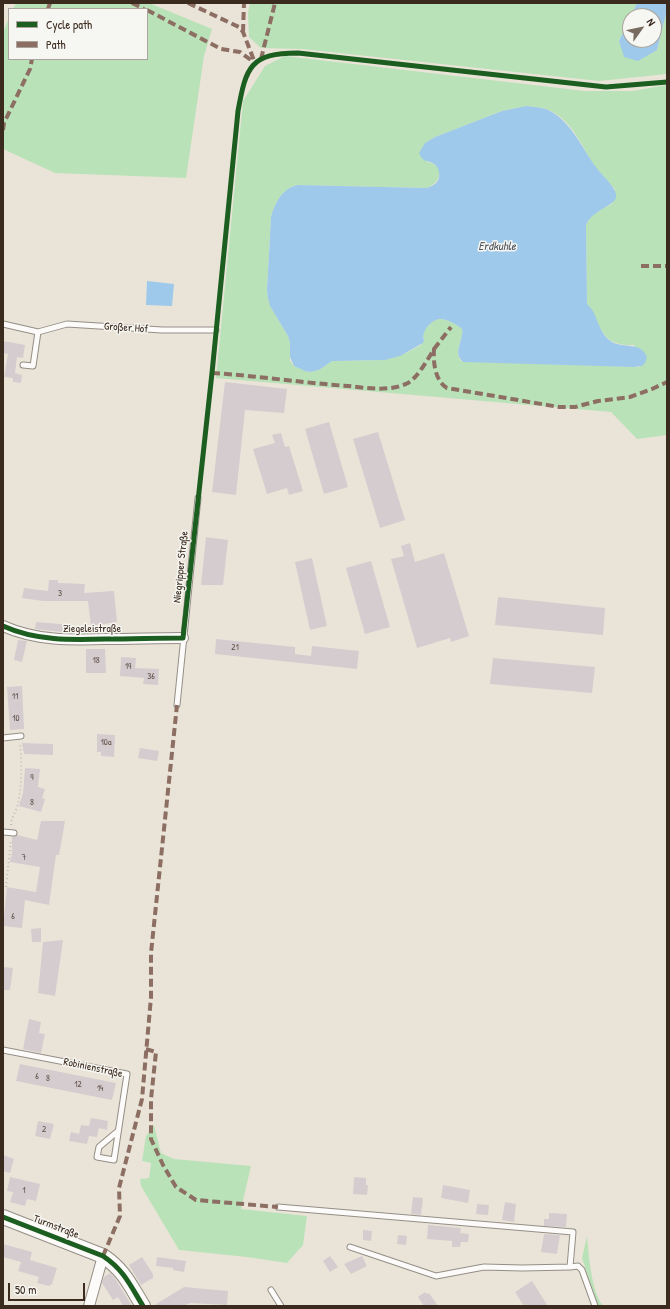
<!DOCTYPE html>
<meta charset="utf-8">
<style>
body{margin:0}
#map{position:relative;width:670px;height:1309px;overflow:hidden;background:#eae4d8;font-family:"Patrick Hand",sans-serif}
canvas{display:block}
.frame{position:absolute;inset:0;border:4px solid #3b2a1e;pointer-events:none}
.legend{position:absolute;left:8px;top:8px;width:140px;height:52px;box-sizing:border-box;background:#f6f6f2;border:1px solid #aba49d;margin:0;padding:5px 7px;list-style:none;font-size:12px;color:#3b2a1e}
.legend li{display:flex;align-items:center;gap:8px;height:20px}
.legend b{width:20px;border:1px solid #aba49d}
.north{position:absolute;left:622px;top:8px;width:40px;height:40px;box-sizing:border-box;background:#f6f6f2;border:1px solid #aba49d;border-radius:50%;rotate:57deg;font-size:11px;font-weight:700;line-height:16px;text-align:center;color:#3b2a1e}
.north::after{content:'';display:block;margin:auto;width:14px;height:18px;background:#786b5f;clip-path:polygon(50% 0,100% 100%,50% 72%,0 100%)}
.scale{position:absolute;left:8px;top:1283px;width:77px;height:18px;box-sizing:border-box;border:2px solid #3b2a1e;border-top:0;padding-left:5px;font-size:12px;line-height:14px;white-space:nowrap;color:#3b2a1e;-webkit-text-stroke:3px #f6f6f2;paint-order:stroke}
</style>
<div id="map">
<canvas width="670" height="1309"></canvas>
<div class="frame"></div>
<ul class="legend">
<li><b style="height:5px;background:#1b5e20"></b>Cycle path</li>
<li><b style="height:5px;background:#8d6e63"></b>Path</li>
</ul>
<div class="north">N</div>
<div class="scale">50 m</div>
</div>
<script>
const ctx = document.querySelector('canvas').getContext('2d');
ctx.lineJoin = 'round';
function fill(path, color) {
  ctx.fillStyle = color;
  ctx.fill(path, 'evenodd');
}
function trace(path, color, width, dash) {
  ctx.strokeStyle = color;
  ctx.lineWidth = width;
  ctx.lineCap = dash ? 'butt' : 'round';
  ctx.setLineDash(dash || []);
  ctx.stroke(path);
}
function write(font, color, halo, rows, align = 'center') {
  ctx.font = font + ' "Patrick Hand",sans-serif';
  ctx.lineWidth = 3;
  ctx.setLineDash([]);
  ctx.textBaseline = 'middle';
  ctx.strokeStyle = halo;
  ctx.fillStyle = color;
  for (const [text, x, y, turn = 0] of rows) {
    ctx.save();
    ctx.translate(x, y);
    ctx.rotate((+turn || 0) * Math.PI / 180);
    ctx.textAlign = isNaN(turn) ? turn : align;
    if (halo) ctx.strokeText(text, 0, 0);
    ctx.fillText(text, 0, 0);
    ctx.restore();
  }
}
fill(new Path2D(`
 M16,3H149L212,29L204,56L186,178L55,173L3,149V32L9,18V59H147V9H13Z
 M250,3H637L619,41L657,50L667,10V74L599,81L302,49L261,48L249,37L248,13Z
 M285,56L585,91H632L667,85V435L637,439L611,412L216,378L243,101L265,66ZM526,106C535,107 544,107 553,112C574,124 583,149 596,168C602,175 608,182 615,189L612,204C602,209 590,214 586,225L587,304C596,316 601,339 616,343C622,345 628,345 634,345L645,363L639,367L461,361C453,348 464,342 462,329C458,325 446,318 440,319C431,320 420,331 424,339L421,345L406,353L385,360L332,361L319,370L308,372L294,366L290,361V343L288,336L270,306L268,298L267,290L271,217C275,203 282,188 298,185L426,188C442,184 445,164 427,162L425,143L435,137L502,111Z
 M154,1125L161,1153L174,1159L251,1166L241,1209L307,1216L303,1245L287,1263L247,1257L179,1250L141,1186L140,1179L149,1178L151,1163L142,1161L146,1136Z
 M587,1236C589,1256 591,1290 603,1306H598L582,1258Z`), '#bae2b8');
fill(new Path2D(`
 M637,3H667V10L657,50L638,61L624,57L619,41L630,18V40H654V16H631Z
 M526,106C535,107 544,107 552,112C573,125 582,148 596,167C601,175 618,188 616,197C615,206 592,210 586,225L587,304C589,306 591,308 593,311C598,321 601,336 612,342C625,349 640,341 647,357L645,363L642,366L634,367L463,362C452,352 464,341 462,329C458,325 446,318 439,319C430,321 421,332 424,340L423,343L400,356L385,360L332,361L319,370L310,372L305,371L294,366L290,357V343L288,336L270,306L268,298L267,290L271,217C275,203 282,188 298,185L426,188C436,186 442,179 438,169C437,167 436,165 434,164C427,159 424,164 419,153L425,143L435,137L502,111Z
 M147,281L174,284L172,306L146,305Z`), '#9ec9ea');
fill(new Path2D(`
 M3,341L25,345L23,358L17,357L15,373L22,375L21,383L13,382V378L4,377L8,354L3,353Z
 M225,382L287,389L284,413L245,410L236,495L212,492Z
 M329,422L348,487L324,494L305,429Z
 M378,432L405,520L380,528L353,439Z
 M281,433L285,447L289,446L303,491L289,495L287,488L267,494L253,449L275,443L272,435Z
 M206,537L228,540L223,585H201Z
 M410,543L415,562L444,553L469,636L451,642L450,638L417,648L391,559L404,556L401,546Z
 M312,558L327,626L310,630L295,562Z
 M371,561L390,627L365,634L346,568Z
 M49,580H58V583L85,584L84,593L114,591L117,622L91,626L88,601H43L22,598L24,588L48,591Z
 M498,597L605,608L603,635L495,625Z
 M36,622L71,625V633L35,629Z
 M216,639L295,647V654L311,656L312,646L359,651L357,669L215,654Z
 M18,640L27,641L22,662L14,660Z
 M86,649H105L106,673H86Z
 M121,657L136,658L135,668L159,669L158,685L143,684L144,678L120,676Z
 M493,658L595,667L592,693L490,684Z
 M22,686L24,729L10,730L7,687Z
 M97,734L115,735L114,757L101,756V752H97Z
 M22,743L53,744V755L24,754Z
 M140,748L159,751L157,761L138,758Z
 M25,768L40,769L38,787L45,789L42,798L45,799L41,812L19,806L23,793Z
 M41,821H65L59,855H56L49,905L25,900L22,928L3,926L7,887L36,892L40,867L10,862L12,853V837L17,835L37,840Z
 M41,928V942H32L31,929Z
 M63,940L55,996L38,993L43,942Z
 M3,967L13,968L10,990H3Z
 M29,1019L41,1022L39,1033L45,1034L41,1053L23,1049Z
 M20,1064L116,1083L112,1100L16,1081Z
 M91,1118L108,1121L107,1130L99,1128L97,1137L89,1136L87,1144L69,1141L71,1132L79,1134L81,1125L89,1126Z
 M38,1121L54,1124L50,1139L35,1136Z
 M3,1155L14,1159L10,1173L3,1171Z
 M10,1177L40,1184L36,1201L27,1199L25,1206L10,1202L13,1192L7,1191Z
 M354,1177L366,1178V1185H368L367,1195L353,1194Z
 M443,1185L470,1190L468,1203L441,1198Z
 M413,1197L423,1198L421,1215L411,1214Z
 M505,1202L516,1204L514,1222L502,1220Z
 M477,1204L489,1205L488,1215L476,1214Z
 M549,1213L567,1214L566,1227L544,1226V1219H549Z
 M428,1225L461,1228L460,1233L469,1234L468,1242H461L460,1247H452V1241L427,1239Z
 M363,1230L372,1231L371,1241L363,1240Z
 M544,1234L560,1235L557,1254L541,1252Z
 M398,1235L407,1236L406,1245L397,1244Z
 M3,1244L32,1252L30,1260L57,1268L52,1284L49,1286L37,1283L39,1277L18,1271L21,1262L3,1257Z
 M330,1256L338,1267L330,1272L323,1261Z
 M362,1256L367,1266L351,1274L344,1264Z
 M142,1257L153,1274V1278L141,1285L129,1265Z
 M157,1257L186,1261L184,1272L173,1270V1268L156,1266Z
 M110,1273L114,1277L132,1306H123L118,1297L113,1300L102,1283L104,1277Z
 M532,1281L548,1306H524L515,1292Z
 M184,1287L228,1291L227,1305L190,1303L184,1306H153Z
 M425,1292L427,1294L429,1293L438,1306H424L418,1297Z`), '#d5cccf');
const lane = new Path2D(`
 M3,324L38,332L67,324L162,330H216
 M23,365L33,366L38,332
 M177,705L198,498
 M3,738L21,736
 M3,832L14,833
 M3,1050L127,1074L114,1160L97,1157L99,1147L118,1131
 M278,1207L573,1232L570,1267L522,1268L484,1267L436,1276L350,1247
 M570,1267L578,1266L582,1270L595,1306
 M271,1290L281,1306`);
const street = new Path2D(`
 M3,626C36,641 71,640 106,639C132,639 157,638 183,638
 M89,1306L103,1256`);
const secondary = new Path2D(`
 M3,1217L103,1256C124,1270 130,1285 143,1306`);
trace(lane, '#948e86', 7);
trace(street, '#948e86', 12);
trace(secondary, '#948e86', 16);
trace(new Path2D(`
 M11,825C11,818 16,812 18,804C22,785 22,763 20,743
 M6,887L11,840`), '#bfbcb9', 2, [1, 3]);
trace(lane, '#fcfbf9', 5);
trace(street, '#fcfbf9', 10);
trace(secondary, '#fcfbf9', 14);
trace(new Path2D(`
 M132,3L144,9
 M188,3L239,27L243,32L255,63
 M48,9L50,3
 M147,10L221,49L240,52L255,63
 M243,32L244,3
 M261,59L275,3
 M3,130L4,123L30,69L32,59
 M641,266H667
 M434,349L451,327
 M212,373C227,374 242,375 257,377C288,380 318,384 348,386C367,388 390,392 408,383C418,377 428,359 434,349C433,362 435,381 447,388L559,407H575L598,401L630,397L652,389L667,382
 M146,1049L156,1052L151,1099V1139L163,1165L176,1187L196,1200L278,1207
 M103,1256L120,1216L119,1188L142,1099L151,997V953L177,705`), '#8d6e63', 4, [8, 4]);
trace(new Path2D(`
 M3,626C36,641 71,640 106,639C132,639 157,638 183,638L212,373L238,111C246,67 250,53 298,53L606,87L667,82
 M3,1217L103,1256C124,1270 130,1285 143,1306`), '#1b5e20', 5);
write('9px', '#62524a', null, [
 ["3",60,594],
 ["21",235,648],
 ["18",96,661],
 ["19",128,667],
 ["36",151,677],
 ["11",15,697],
 ["10",16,719],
 ["10a",106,743],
 ["9",32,778],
 ["8",32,803],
 ["7",24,858],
 ["6",13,917],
 ["6",37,1077],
 ["8",48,1079],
 ["12",78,1085],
 ["14",100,1089],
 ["2",44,1130],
 ["1",24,1191]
]);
write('11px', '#3b2a1e', '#f6f6f2', [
 ["Großer Hof",126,328,4],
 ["Niegripper Straße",181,567,-84],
 ["Ziegeleistraße",92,629],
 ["Robinienstraße",93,1068,12],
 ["Turmstraße",56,1227,21]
]);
write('italic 12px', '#4f565e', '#f6f6f2', [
 ["Erdkuhle",497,247]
]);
</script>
